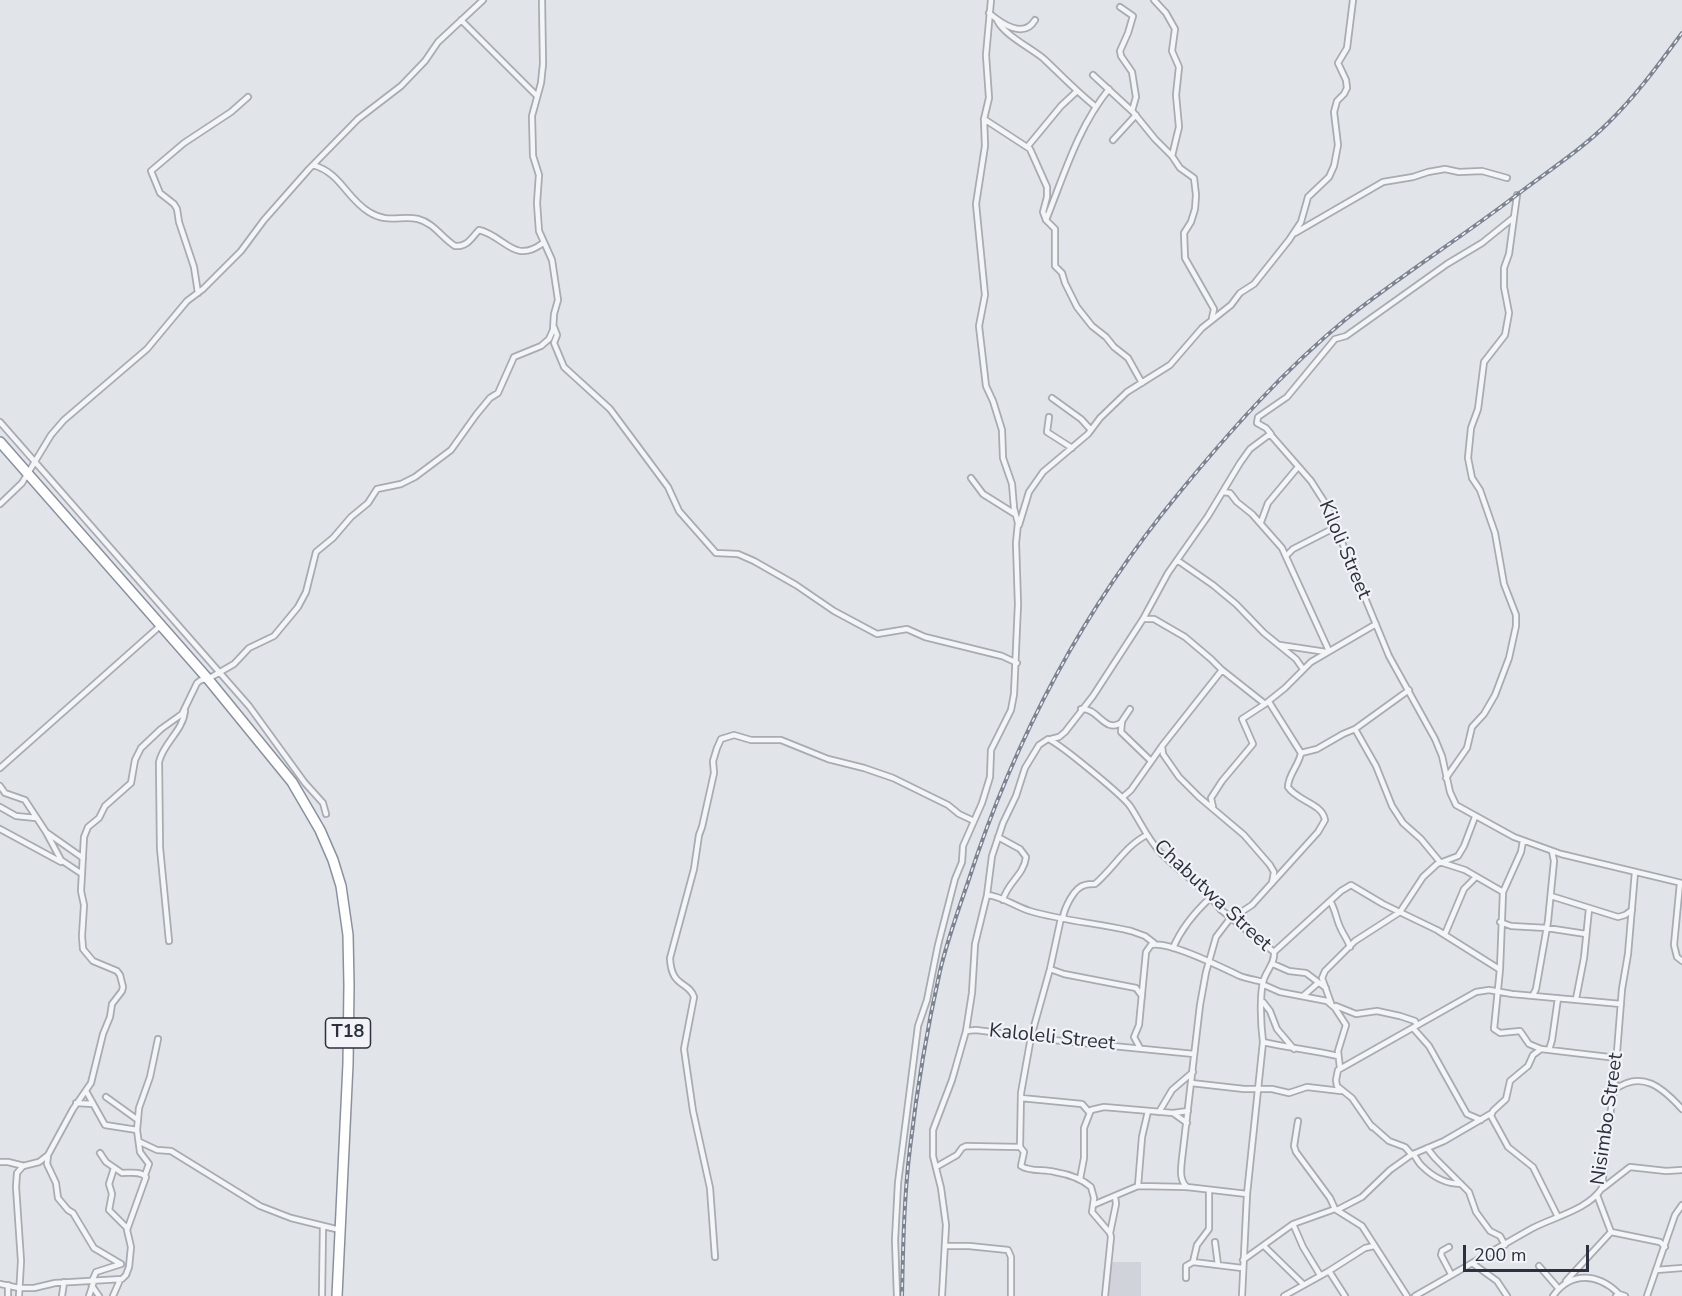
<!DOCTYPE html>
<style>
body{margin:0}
#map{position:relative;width:1682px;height:1296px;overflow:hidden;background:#e1e4e8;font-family:"Nunito Sans",sans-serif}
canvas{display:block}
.scale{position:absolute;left:1463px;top:1245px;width:126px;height:27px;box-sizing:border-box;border:3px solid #2b313f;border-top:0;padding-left:8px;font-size:18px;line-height:21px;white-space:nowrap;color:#2b313f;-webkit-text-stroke:4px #f1f3f6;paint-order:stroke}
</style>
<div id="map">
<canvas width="1682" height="1296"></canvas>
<div class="scale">200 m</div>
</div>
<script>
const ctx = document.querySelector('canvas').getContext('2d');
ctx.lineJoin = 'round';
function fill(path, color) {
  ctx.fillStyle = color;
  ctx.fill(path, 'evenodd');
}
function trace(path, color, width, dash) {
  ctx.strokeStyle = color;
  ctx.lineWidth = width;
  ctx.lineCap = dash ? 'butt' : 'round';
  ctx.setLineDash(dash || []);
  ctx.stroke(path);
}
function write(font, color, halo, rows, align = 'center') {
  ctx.font = font + ' "Nunito Sans",sans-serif';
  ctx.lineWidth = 4.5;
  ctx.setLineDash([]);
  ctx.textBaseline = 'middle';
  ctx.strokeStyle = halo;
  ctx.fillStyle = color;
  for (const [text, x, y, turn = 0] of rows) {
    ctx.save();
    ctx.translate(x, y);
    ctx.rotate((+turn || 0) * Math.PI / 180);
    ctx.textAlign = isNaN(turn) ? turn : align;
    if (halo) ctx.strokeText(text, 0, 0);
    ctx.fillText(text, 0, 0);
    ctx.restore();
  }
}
fill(new Path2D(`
 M1109,1262H1141V1296H1109Z`), '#d0d3da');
const street = new Path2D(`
 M1154,0L1166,13L1175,29L1172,51L1179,67L1176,95L1179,127L1172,156L1180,168L1194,178L1196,195L1195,209L1191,222L1184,233L1185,258L1214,309L1212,318
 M1120,7L1133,16L1128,33L1120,51L1121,56L1132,72L1136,97L1132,111
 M989,13C1002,24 1024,39 1035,20
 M461,20L537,96
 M997,20C1004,35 1031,48 1044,59C1061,75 1077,92 1096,107
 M1093,75L1133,112L1155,139L1172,156
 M984,119L1030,149L1047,187V197L1043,212L1046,220L1055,229V266L1062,273L1065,283L1077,307L1092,326L1106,337L1114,347L1128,358L1142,383
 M1113,140L1136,115
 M1028,146L1061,106L1076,92
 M313,165C341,173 346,198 369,212C388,224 401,215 418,219C434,223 442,238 455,246C468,247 472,237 479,230C505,236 514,265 543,243
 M1046,220C1064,175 1078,127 1109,89
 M1295,233L1383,182L1413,177L1428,172L1445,169L1459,172L1482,171L1507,178
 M198,293L194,267L179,222L177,209L174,204L160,193L151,171L184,143L231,112L248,97
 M554,327L557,335L554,343L564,367L610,409L668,487L679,511L716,553L738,554L754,561L796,585L834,611L877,634L907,629L925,637L1002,656L1017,663
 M1052,398L1081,419L1091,430
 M1049,417L1047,432L1072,448
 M0,422L249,706L305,783L323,803L326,814
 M1271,434L1266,428L1257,423L1258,417L1287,397L1335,339L1346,336L1447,264L1482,243L1513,218
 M971,478L983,494L1015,514
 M1223,492L1230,493L1237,502L1252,514L1282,548L1329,651
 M0,504L22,483L51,435L64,420L147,349L187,301L203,289L241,251L264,220L309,169L358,119L401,86L425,61L438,42L483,0
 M1261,522L1268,503L1298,467
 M1019,525L1029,492L1043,472L1088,434L1100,418L1127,392L1170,365L1202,328L1231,305L1240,293L1254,284L1289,240L1301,222L1308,197L1329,177L1334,166L1338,145L1334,112L1337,101L1344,94L1347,88L1346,80L1338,63L1347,48L1353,0
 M1286,556L1293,549L1336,527
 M1177,560L1213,585L1236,604L1264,633L1296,659L1303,669
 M1143,619H1154L1185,637L1211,659L1222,670L1265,704L1285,688L1311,662L1376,624
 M1280,645L1326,652
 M1222,670L1162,746L1163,754L1179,777L1199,797L1244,835L1270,865L1274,872L1272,883
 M1269,702L1301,753L1317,749L1343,734L1355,729L1409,690
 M1081,709C1098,707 1105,735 1122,722
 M1130,709L1122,721L1121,732L1151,761
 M1355,729L1376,766L1392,806L1403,823L1421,839L1440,862L1465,870L1503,892L1500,969L1494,1029L1500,1033L1520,1031L1529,1044L1541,1049L1617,1058
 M1051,739L1059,737L1065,732L1093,696L1143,619L1168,573L1208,516L1240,463L1250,449L1270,434L1311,481L1327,506L1389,656L1435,739L1442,756L1450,792L1456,805L1514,837L1561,854L1682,883
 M0,768L160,626
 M1446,778L1467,748L1472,727L1484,714L1495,695L1509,658L1516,626V615L1504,584L1495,533L1480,490L1472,478L1468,458L1471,428L1478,409L1484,362L1505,335L1509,313L1504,287V268L1509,254L1517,195
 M0,786L5,793L25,800L46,832L61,860L82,874
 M1123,797L1131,790L1162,746
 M0,807L16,816L36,818
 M1213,807L1211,798L1222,781L1253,744L1242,719L1265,704
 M0,829L61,862
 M46,832L83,858
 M998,837L1020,849L1026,857C1024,875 1007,883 1003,900
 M1680,883L1674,945L1677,957L1682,961
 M1503,892L1521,852L1523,841
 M987,895C1002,896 1016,907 1030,911C1063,921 1098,923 1131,931L1145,936L1154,943
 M1551,896L1618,917L1625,915L1632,910
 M1330,901C1336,910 1336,920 1341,929C1344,936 1348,940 1350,947
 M1061,918L1050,969L1031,1037L1021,1093L1020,1147L1024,1152L1021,1166C1030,1172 1044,1169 1055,1172C1067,1174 1082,1179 1091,1187L1094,1198L1092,1212L1110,1233L1111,1237L1105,1296
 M1063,918C1064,909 1074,887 1085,885C1088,884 1092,884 1095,884C1113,869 1126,845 1147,835
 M1500,922L1511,926L1547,928L1586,934
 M1445,934L1464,889L1476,877
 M169,941L160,848L159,762C163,743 183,731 185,711
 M1173,948C1181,929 1195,912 1210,898
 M1274,952L1341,891L1351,885L1383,904L1437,930L1499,969
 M1273,964L1289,971L1306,973L1326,988
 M1050,969L1064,974L1136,988L1142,996
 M1264,985L1280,992L1327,1001L1335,1008L1346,1025L1338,1051L1340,1068
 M1533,995L1536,989L1548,921L1554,861L1552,851
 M1303,996L1318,983
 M1576,999L1584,958L1589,909
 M1263,1002L1270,1011L1277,1029L1294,1049
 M1331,1003L1322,978L1325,971L1355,941L1400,912L1423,877L1437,864L1458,856L1464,846L1475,817
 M1336,1006L1356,1014L1377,1011L1400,1016L1415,1021L1417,1025
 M1413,1028L1429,1046L1467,1114L1481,1120
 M966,1031L976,1030L1062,1041L1194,1054
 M1263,1042C1288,1048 1313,1050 1338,1056
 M1140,1048L1134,1037L1139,1025L1146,952L1151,945C1168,940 1223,968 1240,976C1248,979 1256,980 1263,982
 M1541,1049L1533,1055L1528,1066L1510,1081L1506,1099L1493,1111L1491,1116L1508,1147L1533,1167L1558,1217
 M1549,1050L1552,1040L1558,998
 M1191,1083L1244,1089H1272L1289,1093L1307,1087L1341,1091
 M1614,1090C1642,1069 1663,1088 1682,1109
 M86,1091L105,1125L137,1130
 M106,1097L138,1120
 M1021,1098L1082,1104L1089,1112
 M76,1103L93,1104
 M1159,1112L1172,1090L1193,1072
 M1173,1113L1188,1111
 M1298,1121L1294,1146L1296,1152L1330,1198L1335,1209
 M1372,1126L1389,1141L1405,1147L1412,1155
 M1372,1127L1352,1098L1337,1086L1336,1080L1338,1070L1476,992L1489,990L1512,994L1621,1004
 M140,1142L157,1150L171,1151L260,1206L291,1218L340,1230
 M1427,1148L1435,1158L1469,1192L1476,1212L1490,1231L1500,1236L1505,1245
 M1413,1154C1417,1158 1418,1163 1422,1166C1433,1177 1445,1184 1461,1184
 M48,1155L47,1164L56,1183L58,1198L68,1210L73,1213L94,1248L121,1264
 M0,1162H8L24,1166
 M936,1167L957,1155L962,1148L966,1146L1020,1147
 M114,1168L109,1184L112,1194L109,1210L127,1228
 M145,1175L149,1164L140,1152L137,1130L139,1108L150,1077L158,1039
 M1080,1179L1084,1158V1128L1091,1110L1104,1107L1173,1113L1187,1123
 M1138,1186L1142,1137L1148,1111
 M1187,1187C1179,1180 1181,1169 1182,1159L1200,1005L1206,972L1216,937L1229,920L1252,905L1318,832L1325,820C1322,803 1297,801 1288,787C1288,775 1299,765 1301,753
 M1603,1188L1630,1167L1666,1171L1682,1170
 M1597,1195L1611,1232
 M1093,1205L1138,1186L1187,1187L1247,1194
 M1337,1210L1362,1197L1390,1170L1411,1155L1444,1141L1492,1113
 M1293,1224L1303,1247L1320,1275
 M1110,1233L1116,1204L1115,1196
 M1215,1242L1218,1265
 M945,1246H969L1008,1250L1011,1257V1296
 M1264,1246L1303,1284
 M1449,1247L1442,1251L1441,1255L1451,1274
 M715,1257L710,1188L693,1111L684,1049L694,997C689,981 671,988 670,958L694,869L699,835L702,827L714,773L713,761L717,748L721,739L734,735L751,740H781L828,759L864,768L893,778L948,805L959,814L974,821
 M1243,1260L1293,1224L1335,1209L1362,1226L1407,1296
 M1193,1262L1197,1245L1209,1229V1191
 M1472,1263L1497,1281L1507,1296
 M1539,1266L1559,1289
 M1656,1270L1682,1268
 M1329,1271L1345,1296
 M1186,1278V1266L1193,1262L1242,1268
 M92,1281L96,1272L121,1264
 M1566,1281L1611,1232L1660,1242L1665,1247
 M0,1284L19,1288H34L55,1283L122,1279L126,1275L129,1267L131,1247L127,1230L146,1177C141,1171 130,1173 122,1173L106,1162L100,1153
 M8,1285V1296
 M92,1286L99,1296
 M19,1296L21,1261L16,1187L17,1173L23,1166L39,1162L48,1155L73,1109L91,1083L103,1034L110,1017L112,1004L122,991L123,987L120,975L117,971L93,961L83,949L82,936L84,905L81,891L84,837L88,827L99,818L105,806L131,783L135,760L141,748L161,729L182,714L197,683L201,680L208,679L234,664L249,648L274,636L298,607L306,592L316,552L333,538L351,517L368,503L377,489L401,484L415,477L451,450L476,415L490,398L498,393L514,357L541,346L549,339L553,330L554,314L558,300L552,260L539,231L537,203L539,175L533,156L532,116L541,83L543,64L542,0
 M62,1296L64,1282
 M89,1296L94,1281
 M113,1296L120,1280
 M322,1296L323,1226
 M897,1296L895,1240L898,1183L918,1026L927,1000L938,945L955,879L962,862L963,846L982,803L990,777L991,750L1011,710L1014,694L1018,604L1016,543L1018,523L1014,508L1012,484L1003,458L1002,430L993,401L986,386L979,326L985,295L976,204L985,146L984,119L989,98L986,55L991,0
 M942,1296L946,1225L941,1188L933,1156V1130L952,1080L966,1031L972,993L975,944L987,895L992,856L1003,823L1016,796L1025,768L1039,745L1048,739C1059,743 1122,795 1130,806C1140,821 1147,838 1160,852C1179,872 1204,887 1220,909L1274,952C1275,963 1268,968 1264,979C1259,993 1261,1027 1263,1042L1247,1194L1242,1296
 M1284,1296L1329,1271L1365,1248L1374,1246
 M1415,1296C1454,1274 1492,1251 1531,1229C1553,1217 1588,1210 1602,1188L1607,1135L1614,1090L1622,989L1628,954L1635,872
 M1553,1296C1571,1271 1598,1273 1619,1294
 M1616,1296L1619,1294L1625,1296
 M1647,1296L1675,1215L1682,1205`);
const highway = new Path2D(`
 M0,442L208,679L292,782L320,830L333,860L341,886L348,935L349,985L348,1064L337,1296`);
trace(street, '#a7abb2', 8);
trace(highway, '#8a919e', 12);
trace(street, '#f4f5f7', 4.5);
trace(highway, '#fff', 9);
const rail = new Path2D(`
 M902,1296C903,1247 904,1197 910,1148C917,1089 927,1029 940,971C947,941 958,911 968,882C1014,740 1084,608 1179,493C1230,431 1283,371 1346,319C1403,274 1465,235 1522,191C1551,169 1582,149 1608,123C1636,96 1659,64 1682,33`);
trace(rail, '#7c8391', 4);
trace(rail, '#f1f3f6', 1.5, [4.5]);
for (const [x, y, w] of [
 [348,1033,45]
]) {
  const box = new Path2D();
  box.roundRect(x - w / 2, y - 15, w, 30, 4.5);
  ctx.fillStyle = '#f1f3f6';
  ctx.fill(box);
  trace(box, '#2b313f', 1.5);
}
write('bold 18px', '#2b313f', null, [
 ["T18",348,1033]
]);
write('20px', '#2b313f', '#f1f3f6', [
 ["Kiloli Street",1344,550,67],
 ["Chabutwa Street",1212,896,43],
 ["Kaloleli Street",1052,1038,6],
 ["Nisimbo Street",1608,1119,-82]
]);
</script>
